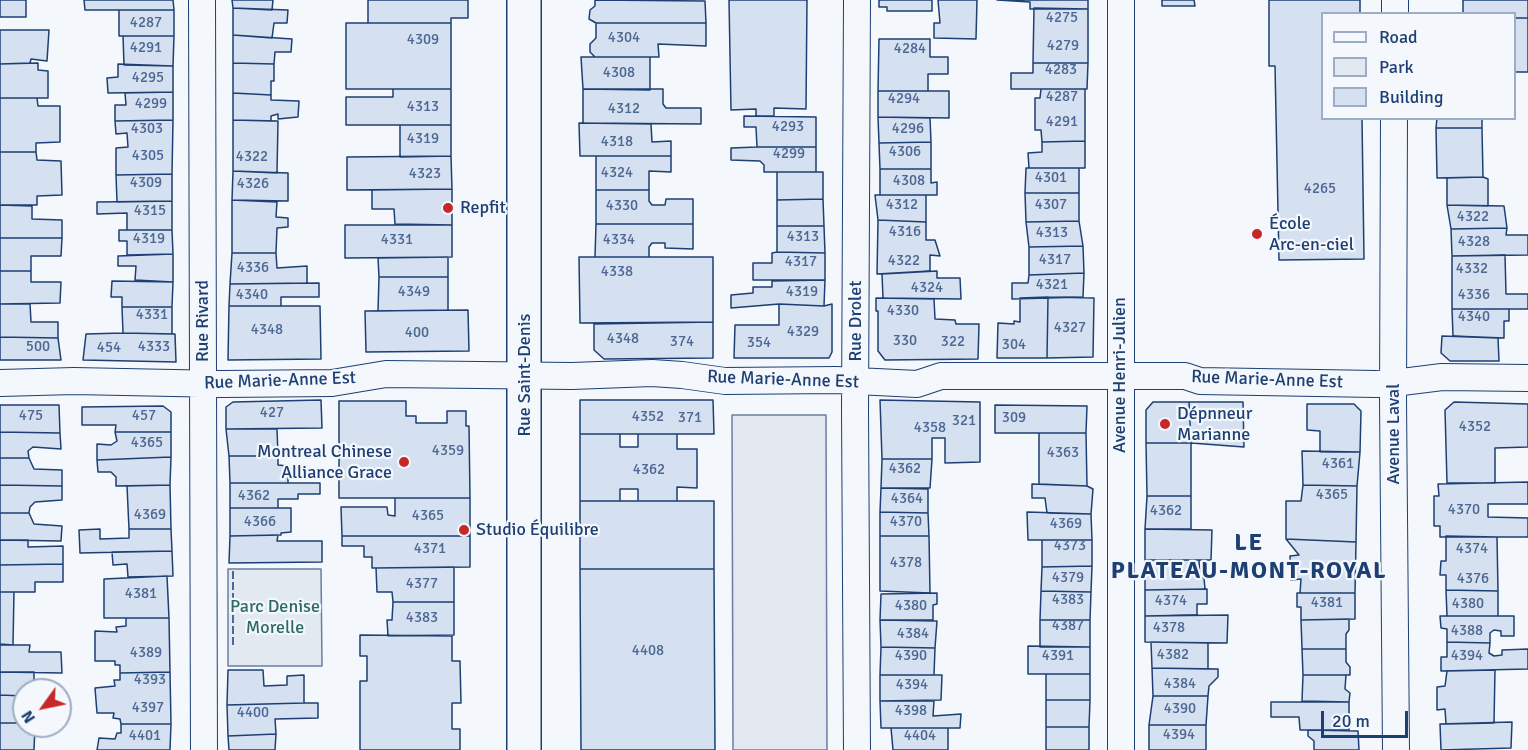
<!DOCTYPE html>
<meta charset="utf-8">
<style>
body{margin:0}
#map{position:relative;width:1528px;height:750px;overflow:hidden;background:#f4f7fb;font-family:Signika,sans-serif}
canvas{display:block}
.legend{position:absolute;left:1321px;top:12px;width:195px;height:108px;box-sizing:border-box;background:#f4f7fb;border:2px solid #9eadc5;margin:0;padding:8px 10px;list-style:none;font-size:18px;color:#1d3f73}
.legend li{display:flex;align-items:center;gap:12px;height:30px}
.legend b{width:30px;border:2px solid #9eadc5}
.north{position:absolute;left:12px;top:678px;width:60px;height:60px;box-sizing:border-box;background:#f4f7fb;border:2px solid #9eadc5;border-radius:50%;rotate:237deg;font-size:16px;font-weight:700;line-height:24px;text-align:center;color:#1d3f73}
.north::after{content:'';display:block;margin:auto;width:21px;height:27px;background:#c62828;clip-path:polygon(50% 0,100% 100%,50% 72%,0 100%)}
.scale{position:absolute;left:1321px;top:711px;width:87px;height:27px;box-sizing:border-box;border:3px solid #1d3f73;border-top:0;padding-left:8px;font-size:18px;line-height:21px;white-space:nowrap;color:#1d3f73;-webkit-text-stroke:4px #f4f7fb;paint-order:stroke}
</style>
<div id="map">
<canvas width="1528" height="750"></canvas>
<ul class="legend">
<li><b style="height:8px;background:#f4f7fb"></b>Road</li>
<li><b style="height:16px;background:#e3e9f0"></b>Park</li>
<li><b style="height:16px;background:#d5e0f0"></b>Building</li>
</ul>
<div class="north">N</div>
<div class="scale">20 m</div>
</div>
<script>
const ctx = document.querySelector('canvas').getContext('2d');
ctx.lineJoin = 'round';
function fill(path, color) {
  ctx.fillStyle = color;
  ctx.fill(path, 'evenodd');
}
function trace(path, color, width, dash) {
  ctx.strokeStyle = color;
  ctx.lineWidth = width;
  ctx.lineCap = dash ? 'butt' : 'round';
  ctx.setLineDash(dash || []);
  ctx.stroke(path);
}
function write(font, color, halo, rows, align = 'center') {
  ctx.font = font + ' Signika,sans-serif';
  ctx.lineWidth = 4.5;
  ctx.setLineDash([]);
  ctx.textBaseline = 'middle';
  ctx.strokeStyle = halo;
  ctx.fillStyle = color;
  for (const [text, x, y, turn = 0] of rows) {
    ctx.save();
    ctx.translate(x, y);
    ctx.rotate((+turn || 0) * Math.PI / 180);
    ctx.textAlign = isNaN(turn) ? turn : align;
    if (halo) ctx.strokeText(text, 0, 0);
    ctx.fillText(text, 0, 0);
    ctx.restore();
  }
}
const green = new Path2D(`
 M228,569H321L322,666H228Z`);
fill(green, '#e3e9f0');
trace(green, '#687fa3', 1.5);
const parking = new Path2D(`
 M732,415H826L827,750H733Z`);
fill(parking, '#e3e8f0');
trace(parking, '#687fa3', 1.5);
const building = new Path2D(`
 M0,0H26V17H0Z
 M84,0H173L174,10H85Z
 M232,0H273L272,10L233,8Z
 M368,0H468V18H451V23H368Z
 M595,0L705,1L706,23H596L589,19L590,10L595,6Z
 M729,0H807L806,109L774,108V116H756V109L731,110Z
 M879,0H932V11H887V7H879Z
 M938,0H977L976,39L934,38V23H940Z
 M997,0H1088V9H1030V2Z
 M1162,0H1194L1195,6H1162Z
 M1269,0H1360V14H1322V118H1362L1364,259L1279,260L1275,66H1269Z
 M1463,0H1528V18H1514V14H1463Z
 M233,8L288,10L287,23H274L272,38L233,35Z
 M1034,8L1088,9V63H1033Z
 M119,10H174V36H119Z
 M1514,18H1528V72H1514Z
 M346,23H451V89H346Z
 M596,23H706V46L658,44L659,57H595L590,52V44L596,38Z
 M0,30H49L47,61L31,59L30,63L0,64Z
 M233,35L292,39L291,52H275L274,64L233,63Z
 M123,36H174L173,66L124,65Z
 M879,39H930V57H948V74H928V91H878Z
 M581,57H650V90L583,89Z
 M38,63V70L48,71V98H0V64Z
 M233,63L274,64V81H271V95L233,93Z
 M1033,63H1088L1087,89H1011V73H1033Z
 M118,64L173,66V92L108,93L107,78L118,77Z
 M393,89H451V125H346V97H393Z
 M583,89H663V104L666,108H701V124L583,123Z
 M1041,89H1085V141L1042,142L1041,130H1035V98H1040Z
 M878,91H949V118L878,117Z
 M173,92V120L115,121V105H126L125,93Z
 M233,93L271,95V100L299,101L298,117L278,119V114L271,116V121L233,120Z
 M0,98H37L38,106H60V142L36,143V152H0Z
 M744,116L816,117V147H757L756,127H744Z
 M878,117L930,118L931,142L879,143Z
 M1437,118H1482V128H1436Z
 M173,120L172,174L116,175V148L128,147L127,133L116,134L115,121Z
 M233,120L278,121L277,173L233,171Z
 M579,123L651,124L652,142L671,141V156H580Z
 M400,125H451V156L400,157Z
 M1436,128H1482L1483,177L1437,178Z
 M1085,141V168H1029L1028,153L1042,152V142Z
 M931,142V169H880L879,143Z
 M757,147H816V172H764V165L760,161L731,160V148Z
 M0,152H36L37,160L61,161L62,195L37,196V205H0Z
 M451,156L452,189L347,190V157Z
 M596,156H671V172L649,171V190H596Z
 M1026,168H1079V193H1025Z
 M880,169H931V183L937,182V195H880Z
 M233,171L288,173V201L232,200Z
 M777,172H823V199L777,200Z
 M172,174V201L117,202L116,175Z
 M1483,177L1488,179V206L1447,205V178Z
 M452,189V225L395,224L394,209H372V190Z
 M596,190H649V201L652,205H665L666,199H693V224H596Z
 M1025,193H1079V221L1026,222Z
 M875,195H926V222L878,220Z
 M823,199L824,226H777V200Z
 M232,200L277,202L276,217L288,218V227L277,228L276,253H232Z
 M172,201V230H127V213L97,214V202Z
 M0,205L32,206V219L62,220V238H0Z
 M1447,205L1504,206L1507,228L1451,229Z
 M878,220L926,222V240H935L940,256L930,255V271L877,274Z
 M1079,221L1083,246L1029,247L1026,222Z
 M596,224H693V249L665,248V243H652L649,247V257H595Z
 M345,225H452V257L345,258Z
 M777,226H824L825,253L777,252Z
 M1507,228L1506,235H1528V255L1452,256L1451,229Z
 M119,230H172L173,254L127,255V241H119Z
 M0,238H62L61,256H31V271H0Z
 M1083,246L1084,273L1029,275V247Z
 M777,252L825,253V280H753V263H772V253Z
 M232,253H276L277,268L307,266V283L230,284Z
 M173,254V282L135,280L136,266H118V256Z
 M1505,255L1506,294H1528V309H1452V256Z
 M448,257V277H379L378,258Z
 M579,257H713V322L580,323Z
 M0,271H31V282H61L60,303L0,304Z
 M937,271V278H960L961,299L883,298L882,274Z
 M1084,273L1083,297L1012,299V283H1028L1029,275Z
 M379,277H448V310L378,311Z
 M825,280L824,306L779,304L731,308V295L753,293V287H772V281Z
 M112,281L173,282L172,307H122V297H111Z
 M319,283V297H281V306H229L230,284Z
 M1048,297L1094,298L1093,357L1047,358Z
 M1048,297L1047,358H997L998,323L1014,324V321L1020,322V298Z
 M876,298L934,299L935,319L955,320L956,324H979L978,359L885,360L878,351V311H876Z
 M0,304H30L31,322H58V338L0,337Z
 M779,304L824,306L832,304V352L829,358H734L735,325H779Z
 M229,306H320L321,359L228,360Z
 M122,307H172V334L123,333Z
 M1452,309H1509V321H1504V338L1453,336Z
 M468,310L469,351L366,352L365,311Z
 M713,322V358L604,359L594,350V324Z
 M123,333L175,334L176,362L83,360L86,334Z
 M1442,336L1498,338L1499,361H1450L1441,353Z
 M0,337L58,338L61,360H0Z
 M321,400L322,428L226,429V407L233,402Z
 M580,400H713L714,434H580Z
 M880,400L980,402V462L945,463V438H932V459H882Z
 M339,401H406V416H416V423H447V411H466V426H469L470,498H339Z
 M1153,402H1189L1191,443H1146V410Z
 M1189,402H1243L1244,447L1191,443Z
 M1454,402L1528,404V447L1495,448V483H1447L1445,410Z
 M1307,404H1354L1361,411L1360,452H1320V431L1307,430Z
 M0,405H59L60,433L0,432Z
 M995,405L1087,406L1086,433H995Z
 M163,406L171,412V432H115L116,425H82V407Z
 M226,429H277L278,456H229Z
 M0,432L60,433L61,449L33,447L28,451L29,458H0Z
 M115,432H171V457L97,460V444L111,445L117,441Z
 M1039,433H1086L1087,486L1039,484Z
 M580,434H620V447H638V434H677V449H697V488L677,487V501H638V489H620V501H580Z
 M1146,443H1191V496H1147Z
 M1302,451L1360,452L1357,486L1303,485Z
 M229,456H278V465L288,466V483H230Z
 M171,457L170,485L116,486V477L111,472H98L97,460Z
 M0,458H29L34,469L62,470V486L0,485Z
 M882,459H932L930,488H881Z
 M1528,482V504H1488V517L1528,518V537H1440V526H1434V496H1439L1438,484Z
 M230,483H320V494H298V499H278V508H230Z
 M1032,484L1087,486L1093,489L1091,514L1047,513L1045,498H1032Z
 M0,485L62,486V500L35,502L30,507L29,513H0Z
 M170,485L171,529H129L127,486Z
 M1303,485L1357,486L1356,542L1286,539V501H1301Z
 M881,488L928,489V513L880,512Z
 M1147,496H1191V529H1145Z
 M395,498H470V536H342L341,507H387L388,515L395,516Z
 M580,501H714V569H580Z
 M230,508H291V532L281,533V535L230,536Z
 M880,512L928,513L929,536H880Z
 M1027,512L1091,514L1092,540H1028Z
 M0,513H29L34,524L62,526L61,541L0,540Z
 M100,529V539L129,538V529H171L172,551L80,553L79,530Z
 M1145,529L1212,530L1211,560H1145Z
 M278,535L277,541H322V562L229,563L230,536Z
 M342,536H470V567L372,568V557H364V546H342Z
 M880,536H929L930,593L880,591Z
 M1446,536L1497,537L1498,591L1446,590V575H1440L1441,561H1446Z
 M1286,539L1356,542L1355,593H1300L1301,579L1291,580L1290,556L1299,555Z
 M0,540H28V547L63,546V564L0,565Z
 M1042,540H1092V566L1042,567Z
 M172,551L173,576L128,577L127,564L113,565L112,552Z
 M1145,560H1199L1200,577L1204,578L1205,589L1145,590Z
 M63,564V582H35V592H0V565Z
 M1092,566L1091,592L1041,591L1042,567Z
 M454,567V602H393L392,592H377L376,568Z
 M580,569H714L715,750H581Z
 M167,576L169,618H104V579Z
 M1207,589V604H1197V615L1145,616V590Z
 M1446,590L1498,591V616H1447Z
 M1041,591L1091,592L1090,620H1040Z
 M0,592H14L13,645L0,644Z
 M937,593V604L933,605V620H880L881,594Z
 M1297,593H1355V619L1301,620V607H1297Z
 M393,602H454V635L388,636L387,620H392Z
 M1228,615L1227,643L1145,642V616Z
 M1440,616H1514V636H1501V631L1494,630L1490,633V643L1447,642V629L1441,628Z
 M126,618H169L170,672L120,673V665H115V661H95V631L117,632L116,627L126,626Z
 M1349,619V630L1346,634V649H1302L1301,620Z
 M880,620L937,621L935,648L881,647Z
 M1040,620H1090V647H1040Z
 M360,635L452,636V661H460L461,703H452V729H460V750H360V681H367V656H360Z
 M1151,642L1208,643V669L1152,668Z
 M1447,642L1490,643L1489,653L1494,656L1502,655V650L1528,649V669L1441,671V657H1447Z
 M0,645H30L29,652H61L62,673L0,672Z
 M1028,646L1090,647V674H1028Z
 M881,647L935,648L934,675H880Z
 M1302,649H1346V662L1350,667V675H1303Z
 M1152,668L1218,669V677L1209,686L1208,696H1153Z
 M228,670H263L264,686L287,685V676L304,675V703L227,705Z
 M1495,670L1494,723L1446,724L1445,709L1437,710V687L1445,686L1447,671Z
 M0,672H34V690H24V696L0,695Z
 M170,672L171,724H121L120,719L113,718L114,713H97L95,688L115,686L114,680H120V673Z
 M1046,674H1090V700H1046Z
 M880,675H942L941,700L880,701Z
 M1303,675H1346L1345,689L1350,693L1349,702L1302,701Z
 M0,695L24,696V723H0Z
 M1153,696H1208L1206,725H1149Z
 M1046,700H1090L1089,727H1046Z
 M880,701H934L933,716L961,714L960,728H881Z
 M1271,702H1349V730H1300L1299,717H1271Z
 M304,703H318V718L275,719L276,734L228,736L227,705Z
 M1512,722L1511,748L1441,750L1440,724Z
 M0,723H24V726H35L34,750H0Z
 M121,724H171L170,750H97L99,738L115,739L117,733H121Z
 M1149,725H1206V750H1149Z
 M1046,727H1089V750H1046Z
 M891,728H948V750H893Z
 M1308,730L1358,731L1359,750H1314V741L1308,736Z
 M276,734L275,750H229L228,736Z`);
fill(building, '#d5e0f0');
trace(building, '#1d3f73', 1.5);
const street = new Path2D(`
 M202,0L204,750
 M1121,0V750
 M1395,14V0
 M1394,118L1393,399L1396,750
 M0,383L74,381L223,384L332,383L386,374L572,376L652,373L682,375L725,381L836,380L917,384L941,376H1185L1200,381L1376,384L1394,383L1442,377L1528,378
 M857,750L855,410L857,0`);
const secondary = new Path2D(`
 M524,0V750`);
trace(street, '#1d3f73', 28);
trace(secondary, '#1d3f73', 36);
trace(street, '#f4f7fb', 26);
trace(secondary, '#f4f7fb', 33);
trace(new Path2D(`
 M233,645V570`), '#1d3f73', 1.5, [8, 3]);
for (const [x, y, r, color] of [
 [448,208,6,"#c62828"],
 [1257,234,6,"#c62828"],
 [1165,424,6,"#c62828"],
 [404,462,6,"#c62828"],
 [464,530,6,"#c62828"]
]) {
  const dot = new Path2D();
  dot.arc(x, y, r, 0, 2 * Math.PI);
  ctx.fillStyle = color;
  ctx.fill(dot);
  trace(dot, '#f4f7fb', 2);
}
write('15px', '#4b6792', null, [
 ["4275",1062,18],
 ["4287",146,23],
 ["4304",624,38],
 ["4309",423,40],
 ["4279",1063,46],
 ["4291",146,48],
 ["4284",910,49],
 ["4283",1061,70],
 ["4308",619,73],
 ["4295",148,78],
 ["4287",1062,97],
 ["4294",904,99],
 ["4299",151,104],
 ["4313",423,107],
 ["4312",624,109],
 ["4291",1062,122],
 ["4293",788,127],
 ["4303",147,129],
 ["4296",908,129],
 ["4319",423,139],
 ["4318",617,142],
 ["4306",905,152],
 ["4299",789,154],
 ["4305",148,156],
 ["4322",252,157],
 ["4324",617,173],
 ["4323",425,174],
 ["4301",1051,178],
 ["4308",909,181],
 ["4309",146,183],
 ["4326",253,184],
 ["4265",1320,189],
 ["4312",902,205],
 ["4307",1051,205],
 ["4330",622,206],
 ["4315",150,211],
 ["4322",1473,217],
 ["4316",905,232],
 ["4313",1052,233],
 ["4313",803,237],
 ["4319",149,239],
 ["4331",397,240],
 ["4334",619,240],
 ["4328",1474,242],
 ["4317",1055,260],
 ["4322",904,261],
 ["4317",801,262],
 ["4336",253,268],
 ["4332",1472,269],
 ["4338",617,272],
 ["4321",1052,285],
 ["4324",927,288],
 ["4349",414,292],
 ["4319",802,292],
 ["4340",252,295],
 ["4336",1474,295],
 ["4330",903,311],
 ["4331",152,315],
 ["4340",1474,317],
 ["4327",1070,328],
 ["4348",267,330],
 ["4329",803,332],
 ["400",417,333],
 ["4348",623,339],
 ["330",905,341],
 ["374",682,342],
 ["322",953,342],
 ["354",759,343],
 ["304",1014,345],
 ["500",38,347],
 ["4333",154,347],
 ["454",109,348],
 ["427",272,413],
 ["475",31,416],
 ["457",144,416],
 ["4352",648,417],
 ["371",690,418],
 ["309",1014,418],
 ["321",964,421],
 ["4352",1475,427],
 ["4358",930,428],
 ["4365",147,443],
 ["4359",448,451],
 ["4363",1063,453],
 ["4361",1338,464],
 ["4362",905,469],
 ["4362",649,470],
 ["4365",1332,495],
 ["4362",254,496],
 ["4364",907,499],
 ["4370",1464,510],
 ["4362",1166,511],
 ["4369",150,515],
 ["4365",428,516],
 ["4366",260,522],
 ["4370",906,522],
 ["4369",1066,524],
 ["4373",1070,546],
 ["4371",430,549],
 ["4374",1472,549],
 ["4378",906,563],
 ["4379",1068,578],
 ["4376",1473,579],
 ["4377",422,584],
 ["4381",141,594],
 ["4383",1068,600],
 ["4374",1171,601],
 ["4381",1327,603],
 ["4380",1468,604],
 ["4380",911,606],
 ["4383",422,618],
 ["4387",1068,626],
 ["4378",1169,628],
 ["4388",1467,631],
 ["4384",913,634],
 ["4408",648,651],
 ["4389",146,653],
 ["4382",1173,655],
 ["4390",911,656],
 ["4391",1058,656],
 ["4394",1467,656],
 ["4393",150,680],
 ["4384",1180,684],
 ["4394",912,685],
 ["4397",148,708],
 ["4390",1180,709],
 ["4398",911,711],
 ["4400",253,713],
 ["4394",1179,735],
 ["4401",145,736],
 ["4404",920,736]
]);
write('18px', '#1d3f73', '#f4f7fb', [
 ["Repfit",460,208],
 ["École",1269,224],
 ["Arc-en-ciel",1269,245],
 ["Dépnneur",1177,414],
 ["Marianne",1177,435],
 ["Montreal Chinese",392,452,"right"],
 ["Alliance Grace",392,473,"right"],
 ["Studio Équilibre",476,530]
], 'left');
write('18px', '#1d3f73', '#f4f7fb', [
 ["Rue Rivard",203,321,-90],
 ["Rue Drolet",856,321,-90],
 ["Rue Saint-Denis",525,375,-90],
 ["Avenue Henri-Julien",1120,375,-90],
 ["Rue Marie-Anne Est",783,380,2],
 ["Rue Marie-Anne Est",1267,380,2],
 ["Rue Marie-Anne Est",280,381,-2],
 ["Avenue Laval",1394,434,-90]
]);
write('18px', '#2c6c60', '#f4f7fb', [
 ["Parc Denise",275,607],
 ["Morelle",275,628]
]);
ctx.letterSpacing = '1.5px';
write('bold 24px', '#1d3f73', '#f4f7fb', [
 ["LE",1249,544],
 ["PLATEAU-MONT-ROYAL",1249,572]
]);
ctx.letterSpacing = '0px';
</script>
